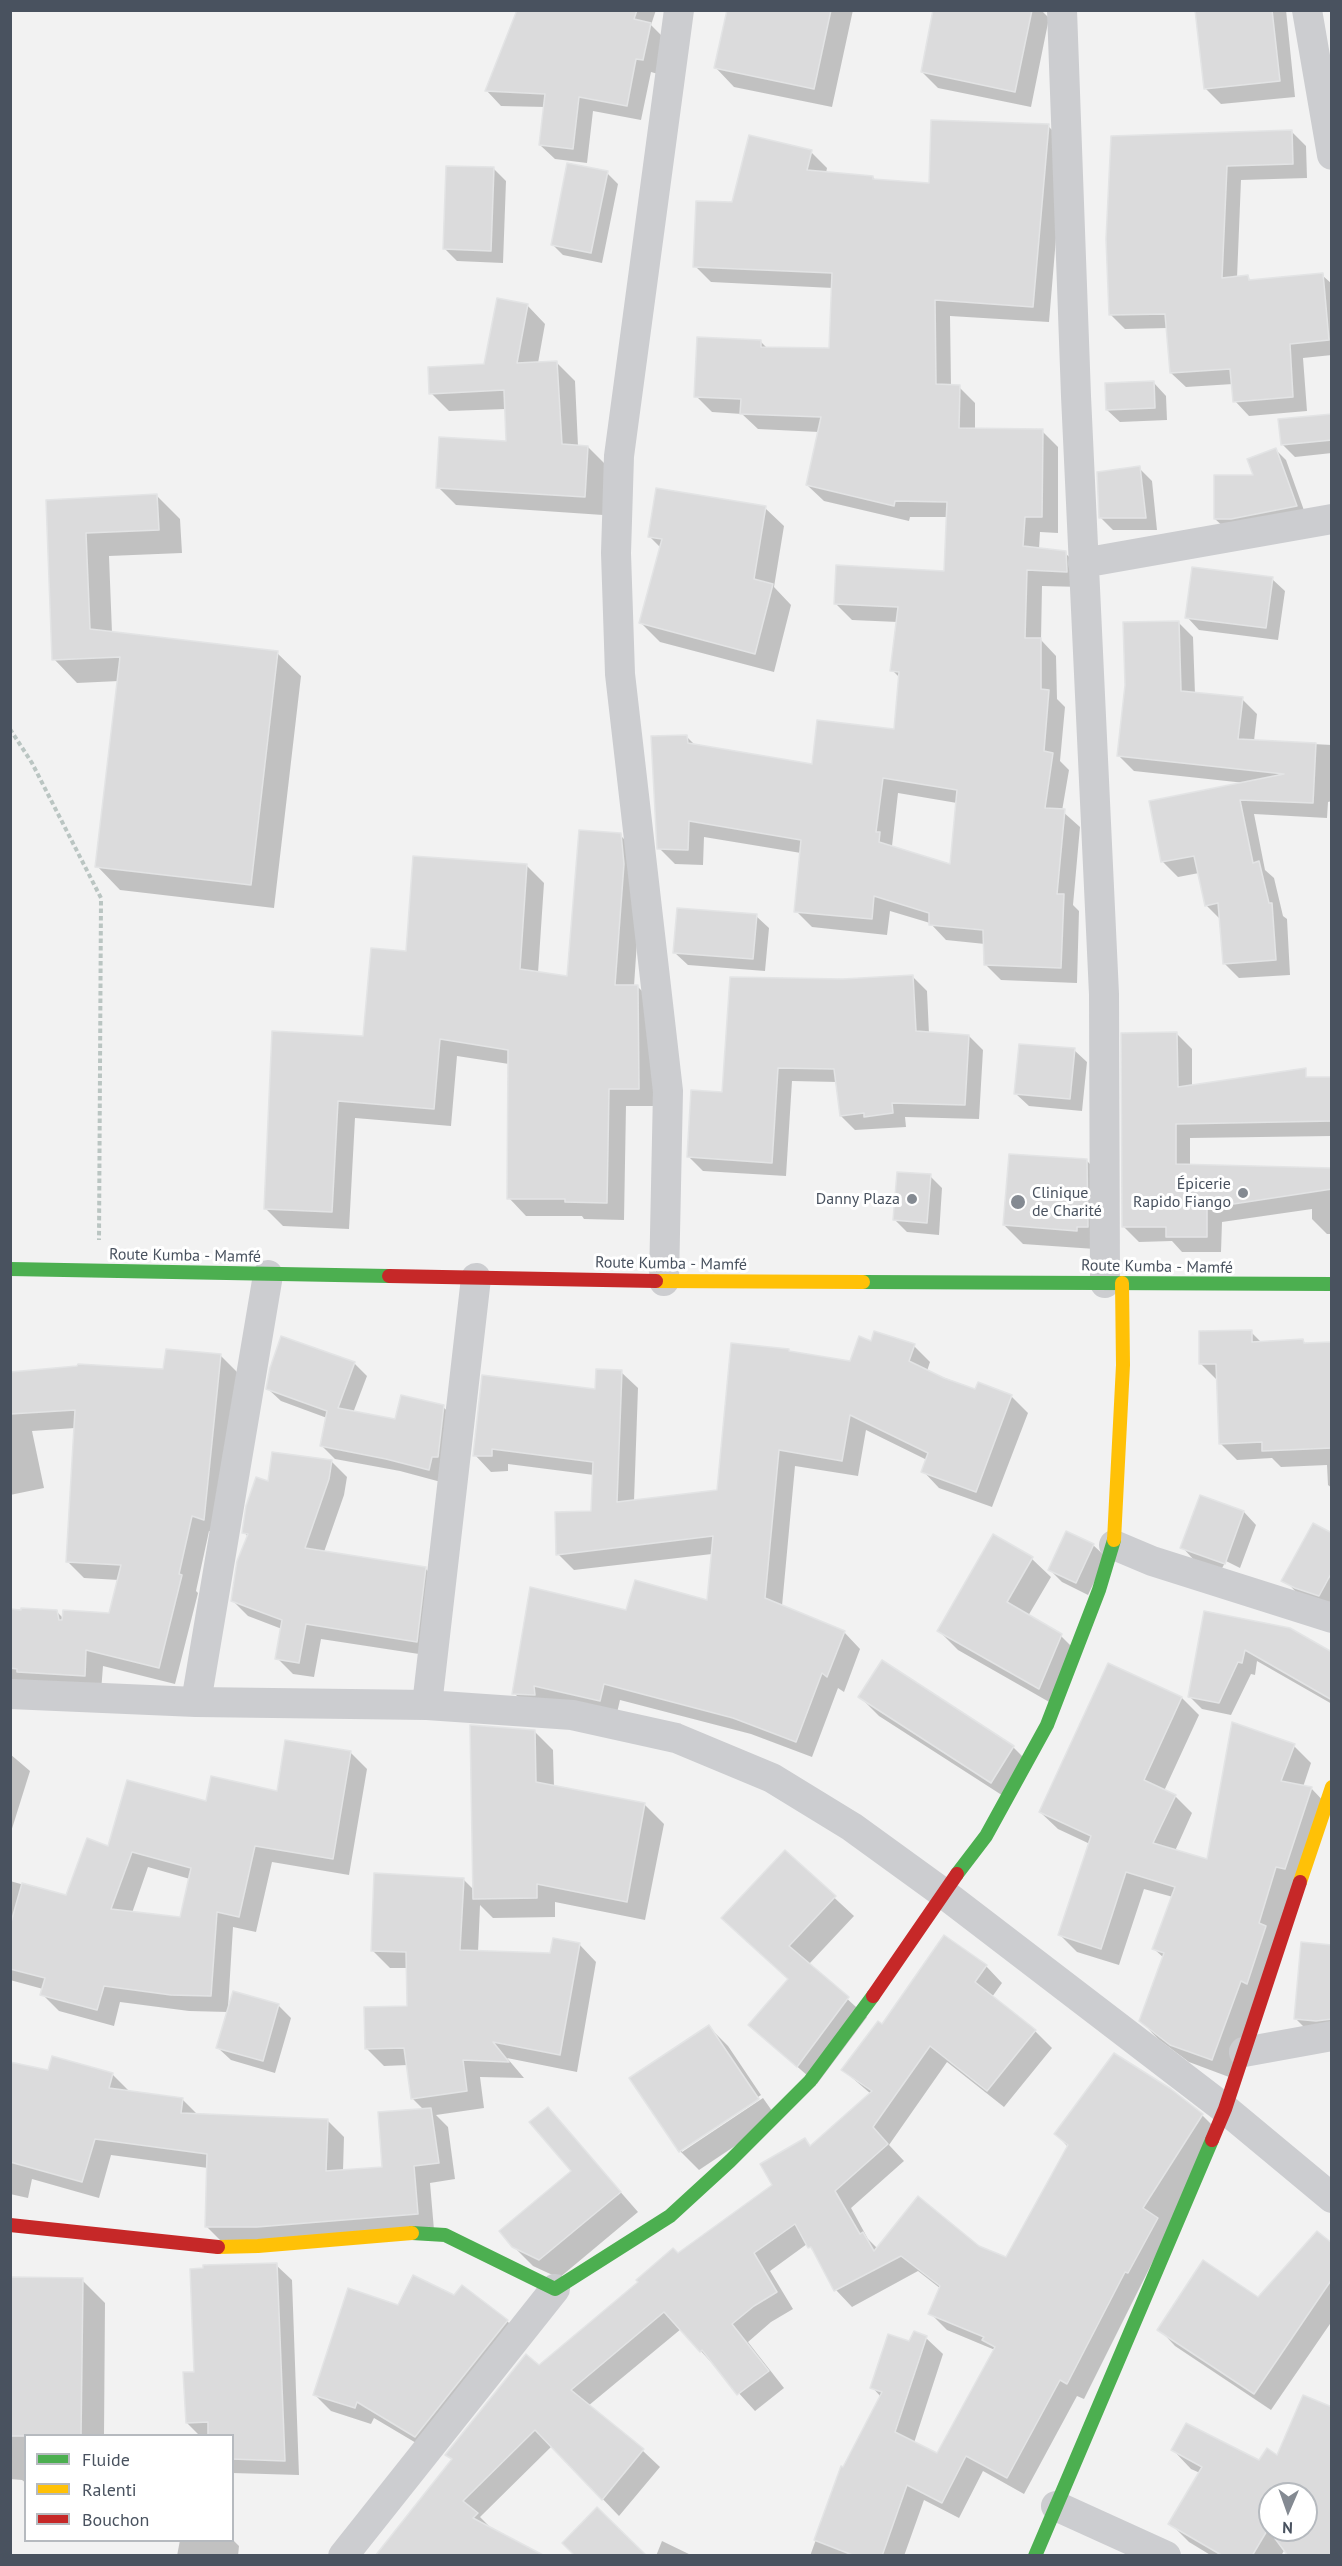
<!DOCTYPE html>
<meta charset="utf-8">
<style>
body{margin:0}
#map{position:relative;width:1342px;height:2566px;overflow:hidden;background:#f2f2f2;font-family:"PT Sans",sans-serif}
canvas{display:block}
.frame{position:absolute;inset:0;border:12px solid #49525f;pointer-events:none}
.legend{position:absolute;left:24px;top:2434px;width:210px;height:108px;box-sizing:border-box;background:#fff;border:2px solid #b6babf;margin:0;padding:8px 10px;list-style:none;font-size:18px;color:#49525f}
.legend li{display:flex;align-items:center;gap:12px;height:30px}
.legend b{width:30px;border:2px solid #b6babf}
.north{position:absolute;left:1258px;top:2482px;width:60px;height:60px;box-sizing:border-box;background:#fff;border:2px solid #b6babf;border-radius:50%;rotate:182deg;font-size:16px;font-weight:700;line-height:24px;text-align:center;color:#49525f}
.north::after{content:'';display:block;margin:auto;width:21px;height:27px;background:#848a92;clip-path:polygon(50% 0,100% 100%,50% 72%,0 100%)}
</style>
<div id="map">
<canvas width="1342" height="2566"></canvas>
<div class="frame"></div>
<ul class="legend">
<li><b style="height:8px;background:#4caf50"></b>Fluide</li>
<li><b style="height:8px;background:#ffc107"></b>Ralenti</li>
<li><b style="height:8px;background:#c62828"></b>Bouchon</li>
</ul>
<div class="north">N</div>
</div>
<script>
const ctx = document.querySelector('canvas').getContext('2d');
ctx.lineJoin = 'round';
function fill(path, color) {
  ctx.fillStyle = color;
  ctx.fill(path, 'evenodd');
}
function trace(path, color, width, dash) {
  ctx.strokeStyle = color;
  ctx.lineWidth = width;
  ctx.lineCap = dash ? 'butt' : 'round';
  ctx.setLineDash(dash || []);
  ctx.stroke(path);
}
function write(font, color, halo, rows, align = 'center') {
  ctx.font = font + ' "PT Sans",sans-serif';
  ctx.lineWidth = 6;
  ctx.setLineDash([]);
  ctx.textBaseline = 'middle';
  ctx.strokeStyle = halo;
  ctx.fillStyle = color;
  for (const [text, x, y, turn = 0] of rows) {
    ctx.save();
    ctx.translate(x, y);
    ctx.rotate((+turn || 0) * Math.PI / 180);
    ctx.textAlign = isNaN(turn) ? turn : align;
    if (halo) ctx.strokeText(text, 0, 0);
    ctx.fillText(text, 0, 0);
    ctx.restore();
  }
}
fill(new Path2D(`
 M519,10H656L651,25L665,39L658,74L651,72L641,120L593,111L587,163L555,159L540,145L545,107L501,106L487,91Z
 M728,10H853L832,107L734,87L716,68Z
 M935,10H1041L1049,18L1031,107L938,88L922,72Z
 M1197,10H1286L1295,97L1221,104L1205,88Z
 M1048,126L1064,142L1049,322L950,316L951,386L959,387L975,403V430L1042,431L1058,447V533L1040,532L1039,549L1065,553L1082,569V587L1042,586L1041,640L1056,656L1057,699L1065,707L1060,761L1069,770L1062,811L1080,827L1073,905L1079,911L1077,983L1001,980L985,964V944L946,940L930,923L890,911L887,935L812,927L796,911L801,853L704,837L703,865L675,864L659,848L687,737L696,746L813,765L895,731L900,678L892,670L898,622L852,620L835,603L946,573L948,517H910L909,521L824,501L807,485L819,432L758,429L742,414L712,412L696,396L760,341L768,349L831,350L833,288L711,282L695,266L733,204L811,152L827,168L826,173L873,177L876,181L931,184ZM898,793L957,803L951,866L892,846Z
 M1291,131L1306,146L1307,178L1241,180L1237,278L1247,276L1252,282L1322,275L1332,284V355L1303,358L1307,411L1249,416L1235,401L1233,384L1186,387L1171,373L1168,328L1125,329L1111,315L1113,138Z
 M494,169L506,181L503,263L457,261L444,248Z
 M607,173L618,184L602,263L563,255L552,244Z
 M527,305L545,324L538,363H557L575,381L578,446L588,447L606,465L603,515L456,505L438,487L508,442L506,409L449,411L431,393L486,366Z
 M1154,383L1166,396L1167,420L1120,422L1107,410Z
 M1332,415V453L1295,457L1282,444Z
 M1276,450L1286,460L1306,516L1226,529L1215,519L1255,477Z
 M1139,468L1152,481L1157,530H1113L1100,517Z
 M157,496L180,519L182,553L109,556L112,633L277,653L301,676L274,908L120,890L97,866L119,681L77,683L54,659L48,501Z
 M765,508L784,526L774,587L791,605L774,672L660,642L641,623L661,548L649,536Z
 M1272,579L1285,591L1278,640L1199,630L1187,617Z
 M1178,622L1193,637L1195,694L1242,699L1257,714L1254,741L1332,745V801L1328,802L1327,818L1254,814L1265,870L1274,878L1283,916L1287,919L1290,975L1239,978L1224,963L1221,920L1206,905L1199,873L1178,877L1163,862L1151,803L1245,783L1134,771L1119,756Z
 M620,835L638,853L641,882L634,986H637L655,1004L656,1106H626L624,1220L584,1219L582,1216H526L509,1198V1064L457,1056L451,1126L355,1118L349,1229L283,1226L265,1208L365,1038L408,953L527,866L544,883L538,973L569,978Z
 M756,916L769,928L765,971L688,965L675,953Z
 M913,977L927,991L929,1034L969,1036L983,1050L979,1119L905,1117L906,1127L855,1130L841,1116L837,1082L792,1081L786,1176L703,1171L689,1157L723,1094L843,980Z
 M1176,1033L1192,1049V1087L1332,1078V1136L1190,1138V1166L1332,1170V1234H1327L1312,1219V1209L1222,1222L1221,1252H1182L1172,1241L1139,1242L1124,1227Z
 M1074,1050L1087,1062L1082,1111L1029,1106L1016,1094Z
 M1087,1161L1106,1180L1095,1249L1023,1244L1004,1225Z
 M930,1176L942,1188L939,1235L907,1232L894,1219Z
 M1251,1332L1262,1343L1303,1341L1307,1345L1332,1343V1488L1328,1485L1327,1465L1281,1467L1272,1458L1237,1460L1220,1443L1218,1381L1201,1364Z
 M872,1342L914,1346L930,1362L927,1371L976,1390L979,1384L1011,1396L1028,1413L992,1507L939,1488L923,1471L927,1460L866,1430L858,1476L795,1466L782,1606L844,1632L860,1649L844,1692L838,1688L812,1757L751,1734L620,1700L616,1717L530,1709L514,1693L627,1612L708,1602L712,1554L574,1570L558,1554L592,1513L594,1475L508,1464V1471L491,1472L475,1455L597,1391L621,1372L638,1388L634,1501L719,1492L791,1353L851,1363Z
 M221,1356L238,1373L221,1535L209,1531L196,1591L198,1593L175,1684L103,1666L101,1692L10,1684V1610L56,1611L64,1619L110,1615L119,1580L84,1578L67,1561L75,1428L32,1431L44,1488L10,1495V1373L165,1370Z
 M354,1363L367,1376L353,1413L396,1421L443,1407L456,1419L441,1482L400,1471L335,1459L322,1446L327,1418L281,1401L268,1389Z
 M331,1461L347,1477L344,1495L324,1552L425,1568L440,1584L432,1656L321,1639L314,1677L293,1674L277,1658L282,1629L248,1616L232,1600L248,1537L244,1532L269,1483Z
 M1201,1496L1244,1512L1256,1525L1240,1568L1226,1561L1221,1570L1194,1560L1182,1547Z
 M1332,1535V1606L1296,1592L1284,1579Z
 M1093,1545L1106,1557L1088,1595L1062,1582L1050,1570Z
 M1032,1559L1051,1577L1028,1616L1061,1636L1080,1655L1058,1707L958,1650L939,1631Z
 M1206,1613L1332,1653V1704L1257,1661L1255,1675L1251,1674L1231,1715L1202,1709L1189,1696Z
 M860,1697L1013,1747L1032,1766L1011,1801L879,1716Z
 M1182,1698L1199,1715L1164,1791L1175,1796L1192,1813L1175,1851L1208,1861L1294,1746L1311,1763L1303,1787L1311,1788L1328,1806L1229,2077L1189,2062L1158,2039L1141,2021L1164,1958L1154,1949L1173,1897L1144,1889L1119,1965L1077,1952L1060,1935L1090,1844L1058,1829L1040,1812Z
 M534,1731L553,1750L554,1787L645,1805L664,1824L645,1920L555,1902V1917L493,1918L480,1905L478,1952L551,1954L579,1944L596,1962L577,2072L507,2058L524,2078L480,2077L484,2108L436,2115L448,2127L455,2179L430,2183L434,2230L223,2243L206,2226L208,2168L111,2155L99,2198L32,2179L28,2198L10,2194V2063L50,2071L112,2074L129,2091L183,2100L199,2116L327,2120L344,2137L343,2171L383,2169L424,2110L412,2098L408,2065L384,2066L367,2049L408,2007V1968H390L372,1950L463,1879L474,1890Z
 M350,1752L367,1769L349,1875L272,1862L256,1932L233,1927L228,2008L278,2005L291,2018L275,2073L231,2060L218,2048L228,2012L189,2011L120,2002L114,2026L59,2011L42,1994L43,1989L10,1980V1881L67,1897L109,1847L207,1803L278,1793ZM148,1867L190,1879L181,1919L132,1913Z
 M10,1754L30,1771L10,1835Z
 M785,1852L854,1916L809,1964L867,2017L817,2084L750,2025L789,1980Z
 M1332,1946V2033L1308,2031L1296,2019Z
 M986,1966L1002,1983L992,1997L1035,2031L1052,2048L1004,2107L947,2062L889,2145L904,2161L851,2208L868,2239L877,2248L979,2247L1007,2259L1068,2147L1056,2134L1202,2115L1218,2131L1084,2399L1077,2396L1024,2494L983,2471L959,2518L924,2500L904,2556H810L842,2468L844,2469L881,2397L872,2387L909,2343L915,2333L926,2338L943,2354L914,2443L938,2455L995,2350L947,2330L930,2313L941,2289L918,2271L852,2307L836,2290L816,2254L807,2244L770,2271L793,2309L771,2322L748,2342L784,2388L755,2411L681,2329L588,2406L643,2451L660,2467L619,2516L552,2446L480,2517L493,2530L381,2556L453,2461L447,2455L539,2366L678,2255L774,2185L805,2140L811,2147L871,2094L843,2070L882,2027Z
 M709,2027L728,2046L761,2095L682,2148V2152L763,2098L777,2118L699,2170L680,2151Z
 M548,2109L638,2212L559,2278L533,2266L513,2246L573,2171Z
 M1332,2245V2321L1271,2410L1175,2346L1159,2329L1258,2299Z
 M276,2265L292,2280L299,2475L232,2473V2436H200L187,2423L196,2373Z
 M10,2279L82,2280L105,2303L104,2436H26V2483L22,2480L10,2479Z
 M462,2287L507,2321L524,2338L433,2453L374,2418L371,2424L331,2411L314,2394L399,2306L454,2297Z
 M1332,2409V2556L1285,2549L1281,2556H1212L1189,2542L1170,2523L1200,2473L1191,2469L1173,2450L1259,2462L1278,2457ZM1270,2494H1306V2530H1270Z
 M232,2539L239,2546L238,2556H177L180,2540Z
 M662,2541L693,2556H656Z`), '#0003');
const building = new Path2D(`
 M517,10H637L634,19L651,23L643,60L636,59L627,106L579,97L573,149L539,145L545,94L485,91Z
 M727,10H831L814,89L714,68Z
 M933,10H1032L1015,92L921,72Z
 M1195,10H1272L1280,81L1204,89Z
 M931,120L1049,124L1033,307L935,300L936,384L960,385L959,428L1043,429L1042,517H1025L1023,546L1066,551L1067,572L1027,570L1025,638H1041V689L1049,690L1044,751L1053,753L1045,808L1065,809L1057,894H1064L1061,968L984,965L983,930L929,925V913L874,896L872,919L794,912L801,840L689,821L688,850L657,849L651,736L687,735L688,743L812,764L817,720L894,729L899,672L890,671L898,607L834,604L836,565L944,571L947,502L895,501L894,506L806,485L821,417L740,414L741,399L694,397L697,337L761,340V347L829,348L832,273L693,267L696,201L732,202L749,135L812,150L807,170L873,176V179L929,183ZM883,778L957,790L950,864L879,842L880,832H876Z
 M1292,130L1293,164L1227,166L1222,278L1248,275L1249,280L1323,273L1329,340L1290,344L1293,397L1233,402L1230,369L1170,373L1165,314L1109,315L1106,239L1111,136Z
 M567,163L608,171L591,253L551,245Z
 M446,166L494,167L491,251L443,249Z
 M497,298L528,304L517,363L557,361L562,444L588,446L585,497L436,488L439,437L506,441L504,390L429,394L428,367L484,364Z
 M1154,381L1155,408L1106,410L1105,383Z
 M1332,414V440L1281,445L1278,419Z
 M1276,448L1297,506L1231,519H1214V475H1253L1247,459Z
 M1140,466L1146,518H1099L1097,472Z
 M656,488L766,506L754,579L773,584L755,654L639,623L662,539L648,537Z
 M157,494L159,530L86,533L90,629L278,651L251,885L95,867L120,657L52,660L46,500Z
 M1192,567L1273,577L1266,628L1185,618Z
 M1179,621L1181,691L1243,697L1238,739L1316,743L1313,803L1240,800L1253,863L1259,861L1269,903H1272L1276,960L1223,964L1218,903L1205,906L1194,856L1161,862L1149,801L1284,774L1117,756L1125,685L1123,622Z
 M579,830L621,833L624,864L615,985H638L639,1089H609L607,1203L565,1202V1199H507L508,1050L440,1039L434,1109L338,1101L332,1212L264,1209L272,1031L363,1036L371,948L406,951L413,856L527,864L520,969L567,976Z
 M677,908L757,914L753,959L673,953Z
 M913,975L916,1031L969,1035L965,1105L892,1103L893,1113L864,1117V1113L840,1116L834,1069L778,1068L772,1163L687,1157L691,1090L722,1092L730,977L843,979Z
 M1177,1032L1178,1087L1306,1068V1077H1332V1121L1176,1124V1164L1332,1168V1189L1207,1208V1237H1166V1227H1122L1121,1033Z
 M1019,1044L1075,1048L1070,1099L1014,1094Z
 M1009,1154L1087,1159L1088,1227H1077V1231L1003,1225Z
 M897,1172L931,1174L927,1223L893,1220Z
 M1252,1330V1342L1303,1339L1304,1343L1332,1342V1448L1262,1451V1442L1219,1444L1216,1364H1199V1331Z
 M874,1331L915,1344L909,1361L944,1378L975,1389L978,1382L1012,1395L976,1492L921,1472L928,1453L850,1415L842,1461L779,1450L765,1598L845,1631L827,1677L822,1673L796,1742L733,1718L604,1684L600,1701L534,1686L535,1695L512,1694L530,1587L626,1610L635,1580L707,1600L713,1536L556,1555L555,1512L591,1511L593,1462L492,1449V1456H473L482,1375L595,1389L596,1369L622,1370L617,1502L717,1490L731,1343L789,1349V1351L850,1361L859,1336L871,1341Z
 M281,1336L355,1362L338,1408L395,1419L401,1395L444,1405L438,1457H432L429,1470L386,1459L320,1446L327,1411L266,1389L270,1368Z
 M166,1349L221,1354L204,1520L192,1516L179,1574L182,1575L159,1668L86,1650L85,1676L17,1672V1669L10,1668V1609L21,1610V1608L57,1610L59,1620H62L63,1610L109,1613L121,1565L66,1562L75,1410L10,1414V1372L77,1366L78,1364L163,1369Z
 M272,1452L332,1460L329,1479L305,1548L426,1567L417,1642L306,1624L299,1663L275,1659L282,1620L231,1601L237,1561L248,1534L242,1533L246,1506L256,1477L268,1481Z
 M1200,1495L1244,1511L1225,1564L1180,1548Z
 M1313,1523L1332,1533V1572L1319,1596L1295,1588L1281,1581Z
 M1066,1531L1094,1544L1076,1583L1048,1570Z
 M993,1534L1033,1557L1007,1602L1062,1634L1039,1689L937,1631Z
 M1204,1611L1290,1628L1332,1652V1700L1245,1650L1242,1663L1238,1662L1219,1703L1188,1697Z
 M882,1660L1014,1746L991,1783L858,1697Z
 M1108,1663L1182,1697L1144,1780L1176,1795L1153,1843L1207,1859L1232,1722L1295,1744L1281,1781L1312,1787L1285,1869L1276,1867L1259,1923L1266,1926L1247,1984L1241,1981L1212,2060L1170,2045L1139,2021L1164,1953L1152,1949L1175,1887L1126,1872L1101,1949L1058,1935L1091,1836L1039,1812Z
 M470,1725L535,1730L536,1782L645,1803L627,1902L537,1884V1898L473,1899Z
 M285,1740L351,1751L333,1859L255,1846L239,1917L217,1912L211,1996L171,1995L104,1986L97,2010L40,1995L45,1978L10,1969V1926L22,1883L66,1895L87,1838L108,1846L127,1780L206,1801L211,1776L277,1791ZM132,1852L191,1868L180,1917L111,1909Z
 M785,1850L836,1896L789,1946L849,1997L797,2067L748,2025L788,1979L721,1918Z
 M374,1873L464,1878L460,1950L550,1953L553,1938L580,1943L560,2055L493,2042L509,2062L463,2060L467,2091L411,2099L404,2048L365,2049L364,2007L407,2006L406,1952L371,1951Z
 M944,1935L987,1965L975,1982L1036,2030L987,2091L930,2046L873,2127L888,2144L835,2191L860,2234L863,2232L874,2251L918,2196L979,2246L1006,2257L1068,2145L1054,2134L1114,2053L1171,2089L1203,2114L1143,2208L1158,2218L1128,2273L1125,2272L1067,2384L1060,2380L1007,2478L966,2456L942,2503L907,2485L882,2556H855L814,2540L841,2466L843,2467L882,2392L870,2388L888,2334L909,2341L914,2331L927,2336L895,2432L937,2453L995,2347L982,2340L984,2337L928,2314L940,2286L901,2256L834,2291L811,2247L808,2248L795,2224L754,2253L777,2292L754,2306L732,2324L769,2371L737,2395L702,2350L700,2352L664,2312L571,2390L644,2449L602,2500L535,2430L463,2501L478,2513L473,2518L545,2556H375L452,2459L445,2455L526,2354L539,2365L638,2282L636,2280L673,2248L678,2253L772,2185L760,2164L805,2138L810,2146L872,2091L841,2070L878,2021L882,2024Z
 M1301,1942L1332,1945V2019L1316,2021L1294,2019Z
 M233,1991L279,2004L263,2061L216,2048Z
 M709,2025L759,2099L679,2152L629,2078Z
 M52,2056L113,2073L109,2088L183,2098L181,2113L328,2119L326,2171L382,2167L378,2112L431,2108L439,2163L414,2166L418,2214L257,2227H205L207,2154L95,2139L82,2182L10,2162V2062L48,2070Z
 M548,2107L621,2192L539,2260L512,2247L499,2231L571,2171L529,2122Z
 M1317,2231L1332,2243V2279L1254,2394L1157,2330L1203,2260L1258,2297Z
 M277,2263L285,2461L232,2459V2436H208V2422L186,2423L183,2372H194L190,2269L203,2268V2265Z
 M413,2275L454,2295L462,2285L508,2320L415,2437L357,2402L355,2408L313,2395L348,2288L398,2305Z
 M10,2277L83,2278L81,2436H10Z
 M1303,2395L1332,2407V2556H1288L1268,2529L1252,2556H1223L1168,2524L1202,2467L1171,2450L1186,2423L1259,2460L1267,2448L1277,2455ZM1270,2494H1306V2530H1270Z
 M597,2507L647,2556H575L562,2543Z`);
fill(building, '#dbdbdc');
trace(building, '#e3e4e5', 1.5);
trace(new Path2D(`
 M10,729L32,763L101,898L99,1240`), '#bac5c2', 4, [4.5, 3]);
trace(new Path2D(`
 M1062,10L1076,396L1104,994L1105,1283
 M1307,10L1332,155
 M1083,563L1332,519
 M664,1281L668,1091L620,674L616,553L619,456L679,10
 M1114,1545L1152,1561L1332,1618
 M10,1694L196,1702L427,1705L572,1715L676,1738L772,1778L852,1827L943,1893L1225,2109L1332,2198
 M196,1702L268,1275
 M427,1705L476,1278
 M1244,2052L1332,2036
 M1056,2506L1166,2556
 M343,2556L555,2289`), '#cccdd0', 30);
trace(new Path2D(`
 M10,1269L389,1276
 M863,1282L1332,1284
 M957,1874L986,1836L1047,1725L1099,1590L1114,1540
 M412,2233L445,2235L555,2289L670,2216L730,2161L810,2081L873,1996
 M1035,2556L1212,2140`), '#4caf50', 14);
trace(new Path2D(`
 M656,1281L863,1282
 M1114,1540L1123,1365L1122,1283
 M1300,1882L1332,1787
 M218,2247L258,2246L412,2233`), '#ffc107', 14);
trace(new Path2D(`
 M389,1276L656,1281
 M873,1996L957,1874
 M1212,2140L1225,2109L1300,1882
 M10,2225L218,2247`), '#c62828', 14);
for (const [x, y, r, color] of [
 [1243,1193,6,"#848a92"],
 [912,1199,6,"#848a92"],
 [1018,1202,8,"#848a92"]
]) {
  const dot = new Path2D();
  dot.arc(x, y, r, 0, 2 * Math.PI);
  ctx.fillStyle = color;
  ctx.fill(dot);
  trace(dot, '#fff', 2);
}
write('16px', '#49525f', '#fff', [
 ["Épicerie",1231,1184],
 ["Rapido Fiango",1231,1202],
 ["Clinique",1032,1193,"left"],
 ["de Charité",1032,1211,"left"],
 ["Danny Plaza",900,1199]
], 'right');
write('16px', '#49525f', '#fff', [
 ["Route Kumba - Mamfé",185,1256,1],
 ["Route Kumba - Mamfé",671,1264,1],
 ["Route Kumba - Mamfé",1157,1267,1]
]);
</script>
